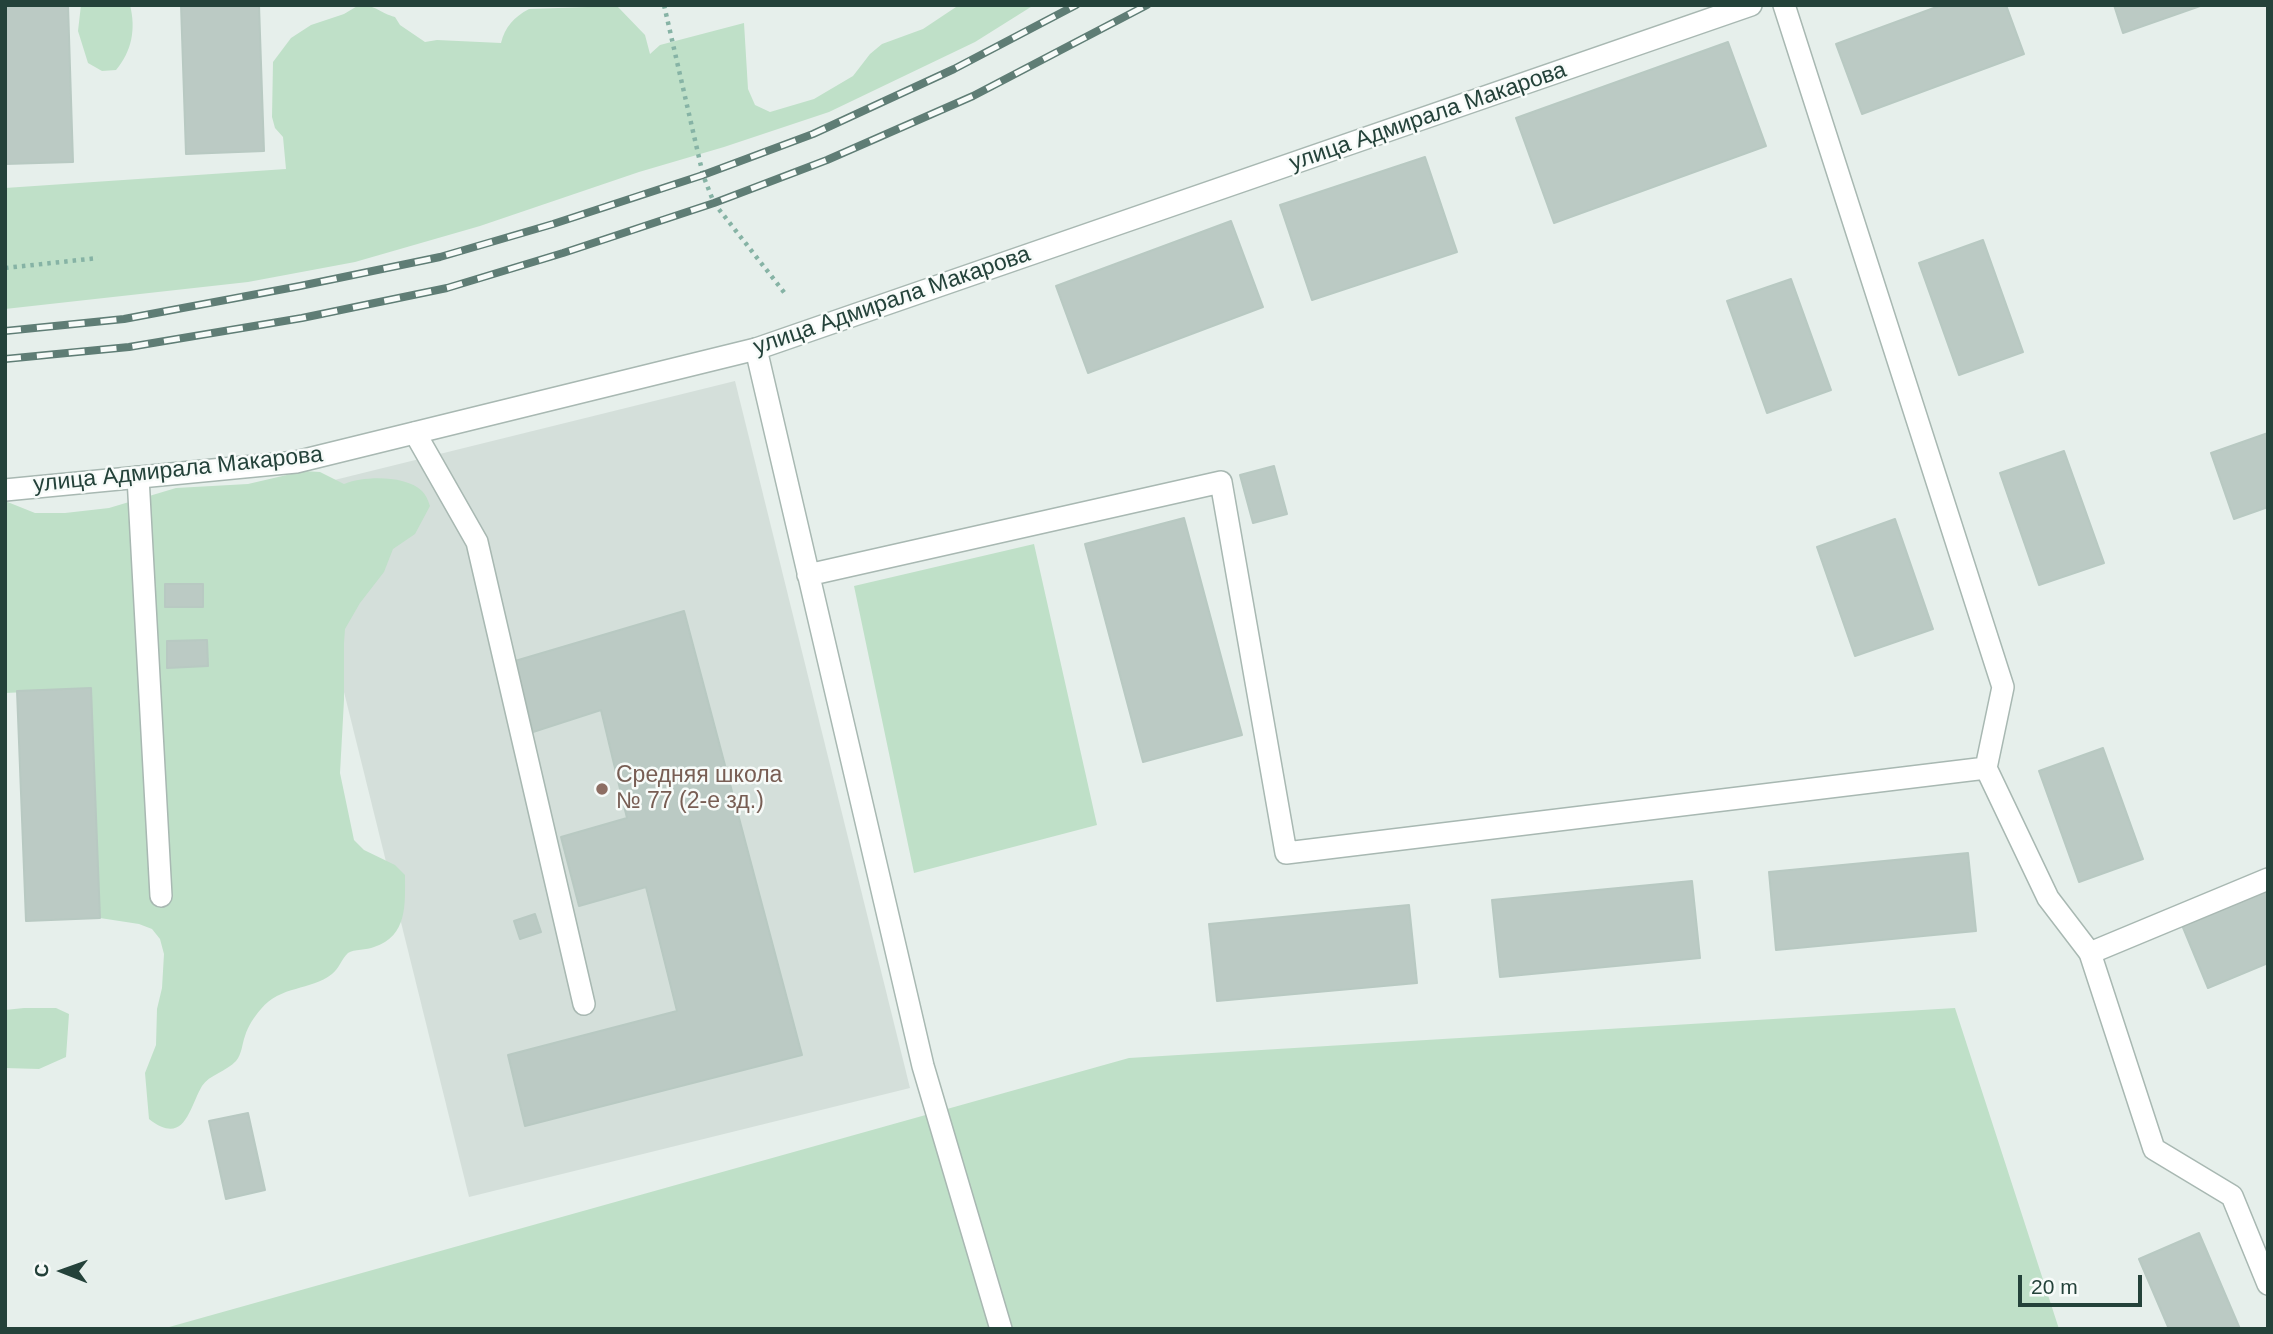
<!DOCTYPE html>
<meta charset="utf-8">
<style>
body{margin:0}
#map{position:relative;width:2273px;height:1334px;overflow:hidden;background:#e6efeb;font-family:Helvetica,sans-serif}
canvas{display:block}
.frame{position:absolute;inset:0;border:7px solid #24423a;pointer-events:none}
.north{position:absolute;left:28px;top:1236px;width:70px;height:70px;-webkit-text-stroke:5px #f7fbf9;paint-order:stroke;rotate:271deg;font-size:19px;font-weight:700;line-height:28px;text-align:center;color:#24423a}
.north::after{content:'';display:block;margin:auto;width:24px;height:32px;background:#24423a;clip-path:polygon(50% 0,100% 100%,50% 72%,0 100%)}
.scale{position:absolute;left:2018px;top:1275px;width:124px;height:32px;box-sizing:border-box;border:4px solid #24423a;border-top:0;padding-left:9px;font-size:21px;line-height:24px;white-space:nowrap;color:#24423a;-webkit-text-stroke:5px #f7fbf9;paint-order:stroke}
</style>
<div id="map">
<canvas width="2273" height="1334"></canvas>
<div class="frame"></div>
<div class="north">С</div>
<div class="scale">20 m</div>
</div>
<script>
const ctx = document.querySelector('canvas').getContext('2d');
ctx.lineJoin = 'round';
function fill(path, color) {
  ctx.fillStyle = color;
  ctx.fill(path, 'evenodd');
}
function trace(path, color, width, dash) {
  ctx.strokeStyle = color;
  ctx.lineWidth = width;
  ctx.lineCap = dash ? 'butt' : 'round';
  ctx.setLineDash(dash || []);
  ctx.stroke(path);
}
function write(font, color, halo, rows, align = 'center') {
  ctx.font = font + ' Helvetica,sans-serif';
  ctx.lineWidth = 5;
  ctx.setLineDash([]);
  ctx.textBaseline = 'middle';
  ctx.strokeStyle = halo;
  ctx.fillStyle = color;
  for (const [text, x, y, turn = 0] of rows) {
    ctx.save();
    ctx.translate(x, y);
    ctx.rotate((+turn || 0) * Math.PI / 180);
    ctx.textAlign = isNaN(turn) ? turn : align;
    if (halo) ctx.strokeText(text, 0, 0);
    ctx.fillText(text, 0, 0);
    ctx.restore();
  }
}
fill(new Path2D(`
 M735,381L910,1088L469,1197L294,490Z`), '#d4dfda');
fill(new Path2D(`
 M81,5H130C136,29 132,51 116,70L102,71L88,63L78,31Z
 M359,5C376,5 380,13 395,17L400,25L425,42L437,40L501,43C505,27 514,17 529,9L617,6L645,35L650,54L660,45L744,23L748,89L755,105L770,112L814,99L853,76L870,54L882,44L923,29L959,5H1034L975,42L829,112L724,147L639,172L480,226L355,262L248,282L5,309V188L286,169L283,137L275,128L272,117L273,62L291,38L311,25L344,14Z
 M304,471L320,472L344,484C364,476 405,475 422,491C426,495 428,500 430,506L415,534L393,549L384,572L360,603L345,629L344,643V700L340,773L354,840L364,850L395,865L405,875C405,904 408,936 374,947C367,950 354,949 348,953C342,958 339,969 332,974C310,991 281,985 261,1009C254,1017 248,1026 245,1036C242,1044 242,1054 236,1061C227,1071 209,1075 202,1086C189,1108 185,1147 149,1119L145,1073L156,1045L157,1009L162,988L164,954L160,939L152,929L139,924L100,918L91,689L5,693V501L35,513H65L109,508L176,488L248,484Z
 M1034,544L1097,825L914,873L854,586Z
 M24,1008H56L69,1014L66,1057L39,1069L5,1068V1010Z
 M1955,1008L2059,1329H162L1129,1058Z`), '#bfe0c8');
const building = new Path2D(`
 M5,5H68L73,162L5,164Z
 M181,5H259L264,151L186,154Z
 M1942,5H2006L2024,54L1862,114L1836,44Z
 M2114,5H2203L2123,33Z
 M1728,42L1766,146L1554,223L1516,118Z
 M1425,157L1457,252L1312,300L1280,205Z
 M1231,221L1263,307L1088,373L1056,286Z
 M1983,240L2023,352L1959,375L1919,263Z
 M1791,279L1831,390L1767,413L1727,301Z
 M2268,433V507L2234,519L2211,453Z
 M2064,451L2104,563L2039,585L2000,473Z
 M1274,466L1287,514L1253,523L1240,475Z
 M1184,518L1242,735L1143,762L1085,544Z
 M1895,519L1933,629L1855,656L1817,547Z
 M165,584H203V607H165Z
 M684,611L802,1055L525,1126L508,1055L677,1011L646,887L579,906L561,837L627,818L601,710L533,732L515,661Z
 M207,640L208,666L167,668V641Z
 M91,688L100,918L26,921L17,691Z
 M2103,748L2143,859L2079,882L2039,771Z
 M1968,853L1976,931L1776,950L1769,872Z
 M1692,881L1700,958L1500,977L1492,900Z
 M2268,889V963L2208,988L2182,925Z
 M1409,905L1417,983L1217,1001L1209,924Z
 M535,914L541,932L520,939L514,921Z
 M248,1113L265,1190L226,1199L209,1121Z
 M2199,1233L2240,1329H2169L2139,1259Z`);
fill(building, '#bbcac4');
trace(building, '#b8c9c2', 2);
const service = new Path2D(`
 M1784,5L2003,687L1986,768L2048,898L2090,953L2154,1149L2232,1196L2268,1284
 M756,349L923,1066L1001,1329
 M415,433L477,542L584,1004
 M138,477L161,896
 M808,575L1221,482L1286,853L1986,768`);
const minor = new Path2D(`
 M2090,953L2268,879`);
const tertiary = new Path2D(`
 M5,490L296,462L756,349L1751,5`);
trace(service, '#a8b8b2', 24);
trace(minor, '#a8b8b2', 24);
trace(tertiary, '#a8b8b2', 24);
trace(new Path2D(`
 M664,5L703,175L714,203L787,296
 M5,268L98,258`), '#86b3a5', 4.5, [3.5, 5]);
trace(service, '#fff', 21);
trace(minor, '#fff', 21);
trace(tertiary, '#fff', 21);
const rail = new Path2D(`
 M5,331L124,319L300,286L440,257L553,224L703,175L813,134L954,69L1076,5
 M5,359L129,347L302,318L447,288L563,253L714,203L827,160L973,96L1147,5`);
trace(rail, '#5f7d75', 8);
trace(rail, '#f7fbf9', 5, [16]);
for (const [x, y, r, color] of [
 [602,789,7,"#8d6e63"]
]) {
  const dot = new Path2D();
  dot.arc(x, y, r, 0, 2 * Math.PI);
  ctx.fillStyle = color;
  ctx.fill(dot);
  trace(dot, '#f7fbf9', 2.5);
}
write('23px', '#24423a', '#f7fbf9', [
 ["улица Адмирала Макарова",1428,117,-19],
 ["улица Адмирала Макарова",892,301,-19],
 ["улица Адмирала Макарова",178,470,-6]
]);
write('23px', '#785e54', '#f7fbf9', [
 ["Средняя школа",616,776],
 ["№ 77 (2-е зд.)",616,802]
], 'left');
</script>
